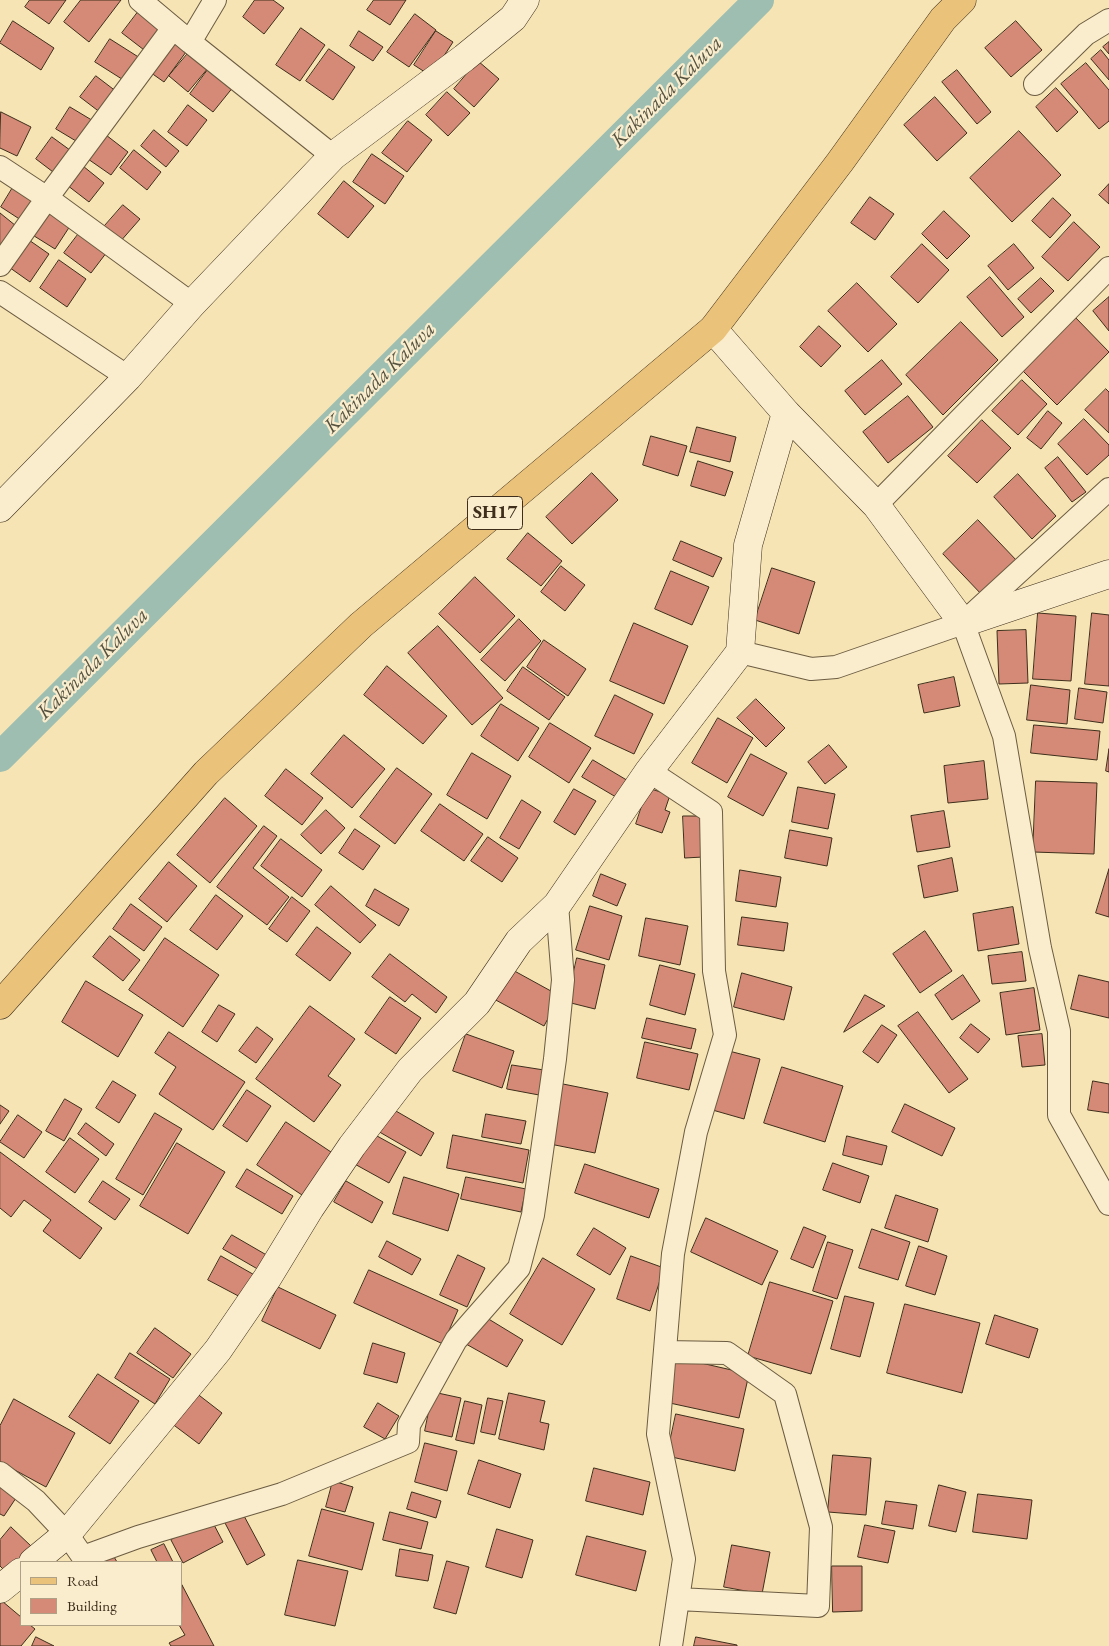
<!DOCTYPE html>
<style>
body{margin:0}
#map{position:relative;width:1109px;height:1646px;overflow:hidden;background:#f6e4b4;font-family:"EB Garamond",serif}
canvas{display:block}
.legend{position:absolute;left:20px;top:1561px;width:162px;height:65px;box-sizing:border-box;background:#f9edce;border:1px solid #aea186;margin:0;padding:6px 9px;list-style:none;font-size:15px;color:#3e2e1b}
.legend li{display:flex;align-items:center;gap:10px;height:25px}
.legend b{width:25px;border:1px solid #aea186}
</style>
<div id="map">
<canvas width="1109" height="1646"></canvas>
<ul class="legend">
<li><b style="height:6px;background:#ebc27a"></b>Road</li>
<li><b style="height:14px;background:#d48a76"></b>Building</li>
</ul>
</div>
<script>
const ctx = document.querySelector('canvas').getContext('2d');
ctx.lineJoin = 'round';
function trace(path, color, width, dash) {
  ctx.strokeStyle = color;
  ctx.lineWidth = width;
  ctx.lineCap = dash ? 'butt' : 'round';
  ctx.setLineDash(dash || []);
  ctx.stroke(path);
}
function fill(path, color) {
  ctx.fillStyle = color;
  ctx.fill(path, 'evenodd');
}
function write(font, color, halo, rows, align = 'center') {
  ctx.font = font + ' "EB Garamond",serif';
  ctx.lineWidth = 4.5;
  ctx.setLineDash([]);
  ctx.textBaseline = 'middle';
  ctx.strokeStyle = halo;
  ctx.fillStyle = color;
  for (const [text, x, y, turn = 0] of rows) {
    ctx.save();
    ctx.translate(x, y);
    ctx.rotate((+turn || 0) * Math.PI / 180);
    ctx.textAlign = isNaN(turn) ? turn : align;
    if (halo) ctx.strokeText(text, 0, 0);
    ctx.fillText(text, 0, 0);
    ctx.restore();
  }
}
trace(new Path2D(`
 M0,757L759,0`), '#9dbeb0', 30);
const building = new Path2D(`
 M30,0H66L49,24L25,7Z
 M81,0H121L89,42L64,22Z
 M255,0H273L284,8L264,34L243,17Z
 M374,0H406L390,25L367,10Z
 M138,12L164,31L148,53L122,33Z
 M415,14L436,30L409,67L387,52Z
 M13,21L54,48L41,70L0,43Z
 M1016,21L1042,50L1011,77L985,48Z
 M301,28L325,45L300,81L276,65Z
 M359,31L383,47L373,61L350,46Z
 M436,31L453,42L431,76L414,65Z
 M110,39L140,58L125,81L95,62Z
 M170,39L186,52L164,82L147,70Z
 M1109,42V54L1103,47Z
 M329,49L355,67L333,100L306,81Z
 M1101,50L1109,60V80L1091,59Z
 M190,51L209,67L188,92L169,76Z
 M478,61L499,79L474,107L454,89Z
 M1086,63L1109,90V121L1099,129L1061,84Z
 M210,67L234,86L213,112L190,94Z
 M957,70L991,112L977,124L942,82Z
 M96,76L117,92L101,113L80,97Z
 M1056,88L1078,112L1057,132L1036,107Z
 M447,92L470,113L448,136L426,115Z
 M935,97L967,133L937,161L904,125Z
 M188,105L207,120L187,146L168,132Z
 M70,107L95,122L81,144L56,129Z
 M1,112L31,127L17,156L0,148Z
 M408,121L432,140L407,172L382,153Z
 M154,130L179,151L166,167L141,146Z
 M1019,131L1061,175L1012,222L970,178Z
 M106,135L128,152L111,175L88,159Z
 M52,137L74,153L57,175L36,159Z
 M134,150L161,172L147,190L120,168Z
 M372,154L404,176L385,204L353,182Z
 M78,162L104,183L89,202L63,182Z
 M344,181L374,206L348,238L318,214Z
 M15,184L38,199L24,222L1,207Z
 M1109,184V204L1099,195Z
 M870,197L894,214L875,240L851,223Z
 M1053,198L1071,215L1050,238L1032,221Z
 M123,205L140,219L119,243L102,229Z
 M48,207L72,223L55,249L31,234Z
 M944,211L970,236L947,259L922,234Z
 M0,213L21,230L0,255Z
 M1074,222L1100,247L1068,281L1042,257Z
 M83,228L110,248L91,273L64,253Z
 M26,238L49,254L30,282L6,265Z
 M922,244L949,270L918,303L891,277Z
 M1014,244L1034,268L1008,290L988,266Z
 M59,260L86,279L67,307L40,288Z
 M990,277L1024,317L1002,337L967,297Z
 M1041,278L1054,291L1031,313L1018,299Z
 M857,283L897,324L868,352L828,311Z
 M1109,297V331L1093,311Z
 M1074,316L1109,352L1057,405L1022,370Z
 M961,322L998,360L943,415L906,375Z
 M819,326L841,346L821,367L800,347Z
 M882,360L902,384L865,415L845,391Z
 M1022,380L1047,404L1018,435L992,411Z
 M1106,389L1109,392V433L1085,410Z
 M908,396L933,427L888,463L863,432Z
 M1048,411L1062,423L1041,449L1027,438Z
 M1084,419L1109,445V455L1087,475L1058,444Z
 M982,420L1011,448L977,483L948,456Z
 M697,427L736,437L730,462L690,452Z
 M651,436L687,446L678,476L643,465Z
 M1058,457L1086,492L1072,502L1045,468Z
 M698,461L733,472L725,496L691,486Z
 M592,473L618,500L572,544L546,517Z
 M1018,474L1056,516L1032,539L994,497Z
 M978,520L1018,562L983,596L943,554Z
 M528,533L562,561L541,586L507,559Z
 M681,541L722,558L713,577L673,560Z
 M561,566L585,585L565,611L541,592Z
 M772,568L815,582L799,634L755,620Z
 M671,571L709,587L692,625L655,609Z
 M475,577L515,616L480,653L439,614Z
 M1038,613L1076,616L1071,681L1033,679Z
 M1092,613L1109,615V686L1085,684Z
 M519,619L541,641L505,681L481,660Z
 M634,623L688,646L664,704L610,681Z
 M438,626L503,698L472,725L408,653Z
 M1026,630L1028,683L999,684L997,631Z
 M544,640L586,669L568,696L527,667Z
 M387,666L447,716L423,744L364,695Z
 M523,667L565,697L549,720L507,691Z
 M954,677L960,706L924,713L918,685Z
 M1031,685L1070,690L1067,724L1027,720Z
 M1079,688L1107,692L1103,723L1075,719Z
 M615,695L653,714L634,754L595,736Z
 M756,699L785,728L766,747L737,718Z
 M501,704L539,728L518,761L481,736Z
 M718,718L753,738L727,783L692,763Z
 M550,723L591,748L569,783L529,757Z
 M1034,725L1100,731L1097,760L1031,753Z
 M344,735L385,769L352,808L311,774Z
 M829,745L847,767L825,784L808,762Z
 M1109,749V772L1106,771Z
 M472,753L511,776L487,819L447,795Z
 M751,754L787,773L763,816L728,797Z
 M593,760L630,782L621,800L582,777Z
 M984,761L988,799L948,803L944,766Z
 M397,768L432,794L395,844L360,817Z
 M286,769L323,798L302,825L265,796Z
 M1036,781L1097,783L1094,854L1033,852Z
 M798,787L835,794L828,829L792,822Z
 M648,788L670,795L665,810L670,812L662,833L636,824Z
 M574,789L596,801L575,835L554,822Z
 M225,798L257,826L210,883L177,855Z
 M522,800L541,812L519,849L500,838Z
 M440,804L483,834L464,861L421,831Z
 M326,810L345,828L321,854L301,835Z
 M944,811L950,847L917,852L911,816Z
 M683,816H701L703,857L685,858Z
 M264,826L277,836L253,868L289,897L267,925L217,887Z
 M355,829L380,846L363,870L339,853Z
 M790,830L832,838L827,866L785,858Z
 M488,837L518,858L502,882L471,861Z
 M281,839L322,870L302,897L261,866Z
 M952,858L958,891L924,898L918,866Z
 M169,862L197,886L167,922L139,899Z
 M1109,869V917L1096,913Z
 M740,870L781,877L776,907L736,901Z
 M601,874L626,884L617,906L593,896Z
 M331,886L376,925L360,943L315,905Z
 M375,889L409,909L399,926L366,906Z
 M216,895L243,916L217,950L190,930Z
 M292,897L310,911L287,942L269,929Z
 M131,904L162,927L144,951L113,929Z
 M590,906L622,916L609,960L576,950Z
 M1013,907L1019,944L978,951L973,914Z
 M742,917L788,923L784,951L738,945Z
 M646,918L688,926L680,965L639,956Z
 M317,927L351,953L330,981L296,955Z
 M925,931L952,971L920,993L893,954Z
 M110,936L140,960L123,981L93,957Z
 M165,938L219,975L183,1027L129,990Z
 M1022,952L1026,981L992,984L988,956Z
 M390,954L447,997L436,1013L412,994L405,1002L372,977Z
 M577,958L605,965L595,1009L567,1002Z
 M660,965L695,974L685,1015L650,1005Z
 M509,968L560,996L544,1026L492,998Z
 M742,973L792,987L784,1020L734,1007Z
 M963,975L980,1001L952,1020L935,995Z
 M1079,975L1109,982V1018L1071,1009Z
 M86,981L143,1015L118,1057L62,1022Z
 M1034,988L1040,1030L1006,1035L1000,993Z
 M865,995L885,1006L844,1032Z
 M390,997L421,1018L396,1054L365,1033Z
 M219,1005L235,1014L217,1042L202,1032Z
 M310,1006L355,1039L328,1076L341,1085L314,1122L256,1079Z
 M918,1012L968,1079L949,1093L898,1026Z
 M647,1018L696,1029L691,1049L642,1038Z
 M971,1024L990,1039L978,1053L960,1038Z
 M882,1025L897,1035L878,1063L863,1052Z
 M257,1027L273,1039L256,1063L239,1051Z
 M169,1032L245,1082L213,1130L159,1094L176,1067L155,1053Z
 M466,1034L514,1051L502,1088L453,1071Z
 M1042,1034L1045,1065L1022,1067L1018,1036Z
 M645,1042L698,1054L689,1090L637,1078Z
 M725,1050L760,1059L744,1119L709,1109Z
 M512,1065L544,1070L539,1095L507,1089Z
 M782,1067L843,1086L825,1142L764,1123Z
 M113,1081L136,1095L119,1123L96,1108Z
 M1093,1081L1109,1084V1113L1088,1110Z
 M563,1084L608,1093L595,1153L550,1144Z
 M247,1090L271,1106L247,1142L223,1126Z
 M65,1099L82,1109L64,1141L46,1131Z
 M905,1104L955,1128L942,1156L892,1132Z
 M0,1105L9,1111L0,1124Z
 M389,1107L434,1133L421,1156L376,1130Z
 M155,1113L182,1129L143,1195L116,1179Z
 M486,1114L526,1121L521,1144L482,1137Z
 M18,1115L42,1132L24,1158L0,1142Z
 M286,1122L334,1154L305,1197L257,1165Z
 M86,1123L114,1144L106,1156L78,1134Z
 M368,1131L406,1152L389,1183L351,1162Z
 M453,1135L529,1150L523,1183L447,1168Z
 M847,1136L887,1146L882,1165L843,1155Z
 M70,1138L99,1159L75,1193L46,1172Z
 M177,1143L225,1172L188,1234L140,1206Z
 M0,1152L102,1228L80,1259L43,1231L51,1220L24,1200L11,1217L0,1208Z
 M833,1163L869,1176L860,1203L823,1190Z
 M585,1164L659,1189L649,1218L575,1193Z
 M247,1169L293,1196L282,1214L236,1187Z
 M404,1177L459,1194L448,1231L393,1214Z
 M466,1177L526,1189L521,1212L461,1199Z
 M103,1181L130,1199L115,1220L89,1202Z
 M346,1181L383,1202L372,1223L334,1202Z
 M896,1195L938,1209L928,1242L885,1228Z
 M706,1218L778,1251L762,1285L691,1252Z
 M804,1227L826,1236L813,1268L791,1259Z
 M594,1228L626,1248L610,1275L577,1255Z
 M872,1229L910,1242L898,1280L859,1268Z
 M232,1235L270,1257L261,1271L223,1249Z
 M387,1241L421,1259L412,1275L379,1257Z
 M828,1242L853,1250L837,1299L813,1291Z
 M919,1246L947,1256L935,1295L906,1286Z
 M458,1255L485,1268L467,1307L440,1295Z
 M221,1256L258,1277L246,1300L208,1280Z
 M631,1256L664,1268L650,1311L617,1299Z
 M543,1258L595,1289L562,1345L510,1314Z
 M369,1270L458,1310L443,1344L354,1303Z
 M770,1282L833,1301L811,1374L748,1356Z
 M278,1287L336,1315L320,1349L262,1321Z
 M845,1296L874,1303L860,1357L831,1349Z
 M905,1304L980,1323L962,1393L887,1373Z
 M482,1315L523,1340L507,1367L466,1344Z
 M995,1315L1038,1329L1029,1358L986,1344Z
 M155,1328L191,1354L173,1378L137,1353Z
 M373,1343L405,1353L397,1383L364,1374Z
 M130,1353L170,1379L155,1404L115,1378Z
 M675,1357L749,1374L739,1418L665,1402Z
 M98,1374L139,1401L110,1444L69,1417Z
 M191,1389L222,1413L199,1444L167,1420Z
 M433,1392L461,1398L452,1437L425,1431Z
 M509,1393L545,1401L540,1422L549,1424L544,1450L499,1439Z
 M488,1398L503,1401L495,1435L481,1432Z
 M14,1399L75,1433L46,1487L0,1462V1426Z
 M465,1401L482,1405L474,1444L456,1440Z
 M378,1403L399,1416L385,1439L364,1427Z
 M676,1414L744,1429L735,1471L667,1456Z
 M425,1443L457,1451L447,1491L415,1482Z
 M833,1455L871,1458L866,1515L828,1512Z
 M479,1460L521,1474L510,1508L468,1494Z
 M594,1468L650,1482L643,1515L586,1501Z
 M333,1481L353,1487L345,1512L326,1507Z
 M0,1482L18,1495L4,1516L0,1514Z
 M939,1485L966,1492L956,1532L929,1526Z
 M412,1492L441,1501L436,1518L407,1509Z
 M978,1494L1032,1500L1027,1539L973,1532Z
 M886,1501L917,1505L913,1529L882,1524Z
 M322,1509L374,1523L362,1570L309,1556Z
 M390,1512L428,1522L421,1549L383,1540Z
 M243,1514L265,1555L247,1565L225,1523Z
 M211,1519L223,1542L183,1563L171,1540Z
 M865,1525L895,1531L888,1563L858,1557Z
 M11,1527L31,1546L7,1573L0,1566V1540Z
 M497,1529L533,1540L522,1578L486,1567Z
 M587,1536L646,1551L636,1591L576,1575Z
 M164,1544L173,1562H157L151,1550Z
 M732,1545L770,1552L762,1594L724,1587Z
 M400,1549L433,1555L428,1581L396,1576Z
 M113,1555L117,1562H96Z
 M298,1560L348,1571L335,1626L285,1615Z
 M447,1561L469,1567L456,1614L434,1608Z
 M832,1566H862V1611L833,1612Z
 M182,1585L214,1646H171L169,1643L185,1635L179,1625H181Z
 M2,1601L21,1617V1625H30L35,1629L21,1646H0V1603Z
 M36,1637L54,1646H32Z
 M696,1637L737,1645V1646H694Z`);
fill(building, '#d48a76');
trace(building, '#3e2e1b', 1);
const street = new Path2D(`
 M140,0L190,42L333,156
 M190,42L215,0
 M1035,84L1086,34L1109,20
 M0,167L47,198L192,304
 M0,265L47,198L173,28
 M0,292L128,377
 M876,505L1109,268
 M963,623L1004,736L1040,948L1059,1031V1115L1109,1204
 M740,652L811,669L836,667L963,623L1109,489
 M649,771L711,812L714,971L725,1035L696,1132L673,1254L658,1434L684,1559L671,1646
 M665,1352L727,1353L785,1394L821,1527L818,1606L678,1599
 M0,1473L36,1501L67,1534L83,1557L138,1537L282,1494L408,1442L409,1425L456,1340L519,1268L533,1215L555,1059L563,980L557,905`);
const secondary = new Path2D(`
 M713,329L786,413L876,505L963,623L1109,574
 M0,508L128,377L192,304L333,156L464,58L513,18L525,0
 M33,1562L67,1534L218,1350L268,1277L310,1208L352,1146L410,1070L477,1003L519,941L557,905L649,771L740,652L748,545L786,413
 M0,1589L21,1572`);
const primary = new Path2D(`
 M0,1005L206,773L361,625L713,329L840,162L943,19L962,0`);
trace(street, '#6c5c41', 24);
trace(secondary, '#3e2e1b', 29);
trace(primary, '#3e2e1b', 29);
trace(street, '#f9edce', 22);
trace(secondary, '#f9edce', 28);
trace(primary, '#ebc27a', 28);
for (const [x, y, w] of [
 [495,513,55]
]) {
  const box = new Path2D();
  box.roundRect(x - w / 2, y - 16.5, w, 33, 4);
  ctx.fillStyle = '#f9edce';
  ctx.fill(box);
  trace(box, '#3e2e1b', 1);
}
write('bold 19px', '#3e2e1b', null, [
 ["SH17",495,513]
]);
write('italic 21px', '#565240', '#f9edce', [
 ["Kakinada Kaluva",667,92,-45],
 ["Kakinada Kaluva",380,378,-45],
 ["Kakinada Kaluva",93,664,-45]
]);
</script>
